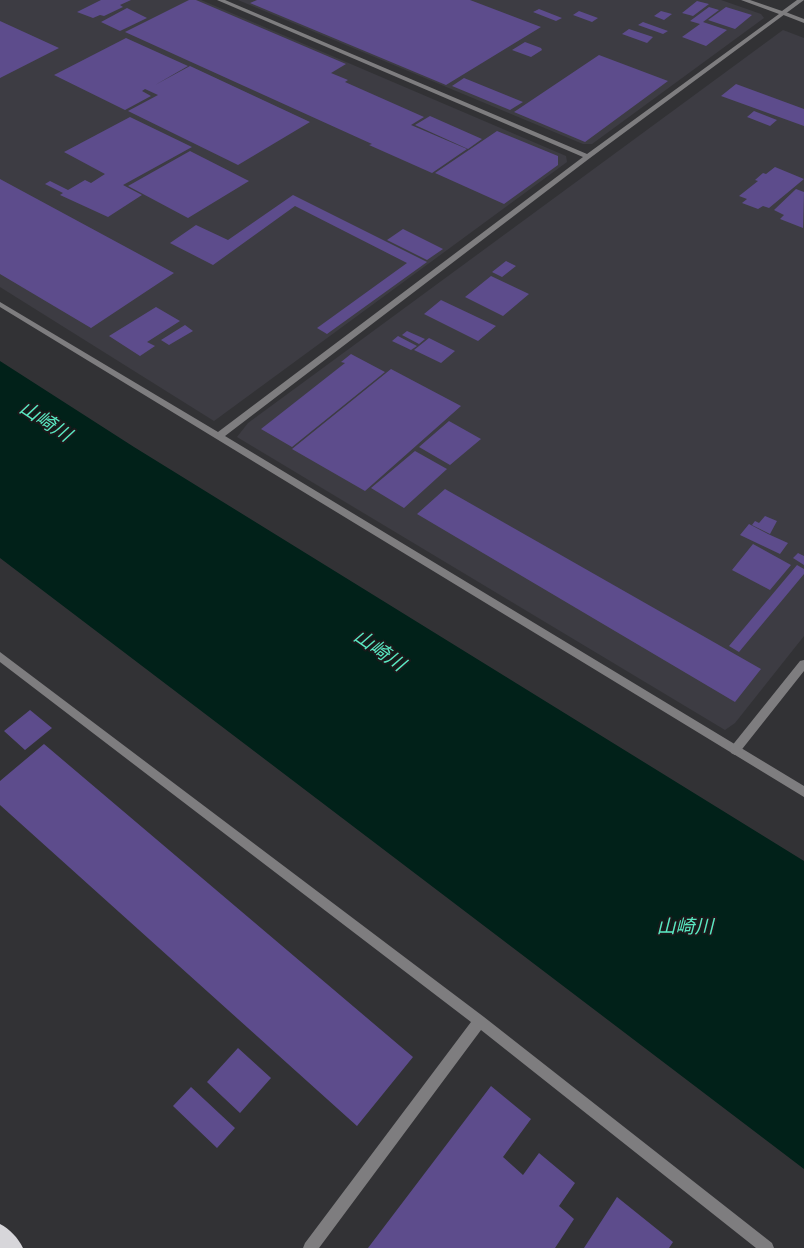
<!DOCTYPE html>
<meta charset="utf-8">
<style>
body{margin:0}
canvas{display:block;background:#323235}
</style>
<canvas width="804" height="1248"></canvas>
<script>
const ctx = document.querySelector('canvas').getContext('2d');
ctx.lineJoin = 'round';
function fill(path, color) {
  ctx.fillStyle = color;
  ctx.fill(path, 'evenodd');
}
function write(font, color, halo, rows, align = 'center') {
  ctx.font = font + ' Manrope,"Noto Sans JP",sans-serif';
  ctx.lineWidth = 4;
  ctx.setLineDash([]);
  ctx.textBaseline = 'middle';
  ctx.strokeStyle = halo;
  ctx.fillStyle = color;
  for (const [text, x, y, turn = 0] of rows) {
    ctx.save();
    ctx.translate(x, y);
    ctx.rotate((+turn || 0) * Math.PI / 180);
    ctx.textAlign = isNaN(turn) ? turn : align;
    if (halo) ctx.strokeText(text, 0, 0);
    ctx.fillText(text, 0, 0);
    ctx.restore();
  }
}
fill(new Path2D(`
 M0,0H201L566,156L567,162L214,421L0,287Z
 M238,0H721L761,14L764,18L592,144H583Z
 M783,30L804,38V636L735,723L725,730L237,437L248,423Z`), '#3d3c43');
fill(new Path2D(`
 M0,361L134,447L804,861V1169L0,558Z`), '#012119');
fill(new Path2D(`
 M101,0H131L120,5L123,7L104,16L100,15L93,18L77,12Z
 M189,0H196L346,64L331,73L348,80L345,82L424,117L411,125L467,149L432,173L369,145L372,144L125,32Z
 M257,0H470L541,27L446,85L250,3Z
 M697,1L709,4L693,16L682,13Z
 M709,7L719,10L703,22L727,30L706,46L682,37L700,24L690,21Z
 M726,7L752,15L735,29L708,20Z
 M127,8L147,18L120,31L101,22Z
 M539,9L562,18L556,21L533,12Z
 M579,11L598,18L592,22L573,15Z
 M661,11L672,14L664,20L654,16Z
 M0,21L59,48L0,78Z
 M643,22L668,31L663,34L638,25Z
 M629,29L653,37L647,43L622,34Z
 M126,38L188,66L155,85L190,66L310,122L238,165L128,111L158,95L145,89L142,91L151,96L125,110L54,75Z
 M525,42L541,48L542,50L531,57L512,50Z
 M599,55L668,81L585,142L514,112Z
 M464,78L523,102L510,110L452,86Z
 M736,84L804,109V126L721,96Z
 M754,111L777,120L770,126L747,117Z
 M430,116L482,139L468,149L415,125Z
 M130,117L192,147L123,185L142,195L108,217L60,195L63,193L45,184L50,181L68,190L85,180L91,183L105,174L64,152Z
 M497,131L558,156V165L504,204L435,173Z
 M190,151L249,181L188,218L128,186Z
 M775,167L804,179L769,208L763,206L758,209L742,203L747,199L739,196L758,181L755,180L763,173L766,174Z
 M0,179L174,273L91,328L0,274Z
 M796,189L804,192L803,228L780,219L784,215L774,210Z
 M293,195L427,262L327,334L317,328L407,263L295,206L213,265L170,243L196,225L228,240Z
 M403,229L443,249L427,260L387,240Z
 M506,261L516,266L502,277L492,272Z
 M491,276L529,294L503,316L465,297Z
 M441,300L496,326L478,341L424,314Z
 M156,307L180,321L147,342L155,346L140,356L109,336Z
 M185,325L193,331L169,345L161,340Z
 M407,331L425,339L419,344L402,335Z
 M398,336L417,346L411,350L392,341Z
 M429,338L455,351L441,363L414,350Z
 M351,354L385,372L292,447L261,429L345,363L341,362Z
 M391,369L461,406L365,491L292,449Z
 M449,421L481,439L450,465L419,447Z
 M415,451L447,469L404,508L371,488Z
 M445,489L761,669L735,702L417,514Z
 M765,516L777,521L770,534L752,525L755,521L759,523Z
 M749,524L768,534L788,543L780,554L740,535Z
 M753,544L791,565L770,590L732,570Z
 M798,553L804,556V565L793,558Z
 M797,565L804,569V574L739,652L729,646Z
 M30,710L52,728L25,750L4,731Z
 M44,744L413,1057L357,1126L0,805V781Z
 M238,1048L271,1078L240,1113L207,1082Z
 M491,1086L531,1119L503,1157L523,1175L539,1153L575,1183L559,1206L574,1219L555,1248H368Z
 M191,1087L235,1128L217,1148L173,1106Z
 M617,1197L673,1242L669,1248H584Z`), '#5d4c8c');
fill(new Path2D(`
 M217,0H225L587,154L779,14L741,0H750L782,11L797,0H804L590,158L225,436L804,786V797L0,307V302L218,432L583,157Z
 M0,652L484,1017L772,1243L774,1248H756L481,1030L319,1248H303L305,1243L471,1022L0,662Z`), '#7e7d7f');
fill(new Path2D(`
 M783,11L804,19V23L781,14V12Z
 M804,660V671L739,753L735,755L731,753L730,750L731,747L800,661Z`), '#7e7d7f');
fill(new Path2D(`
 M0,1224C10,1229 18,1238 23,1248H0Z`), '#d7d6da');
write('italic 19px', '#5ae8c2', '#1a1a1b', [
 ["山崎川",45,422,33],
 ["山崎川",379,651,35],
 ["山崎川",685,928]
]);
</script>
